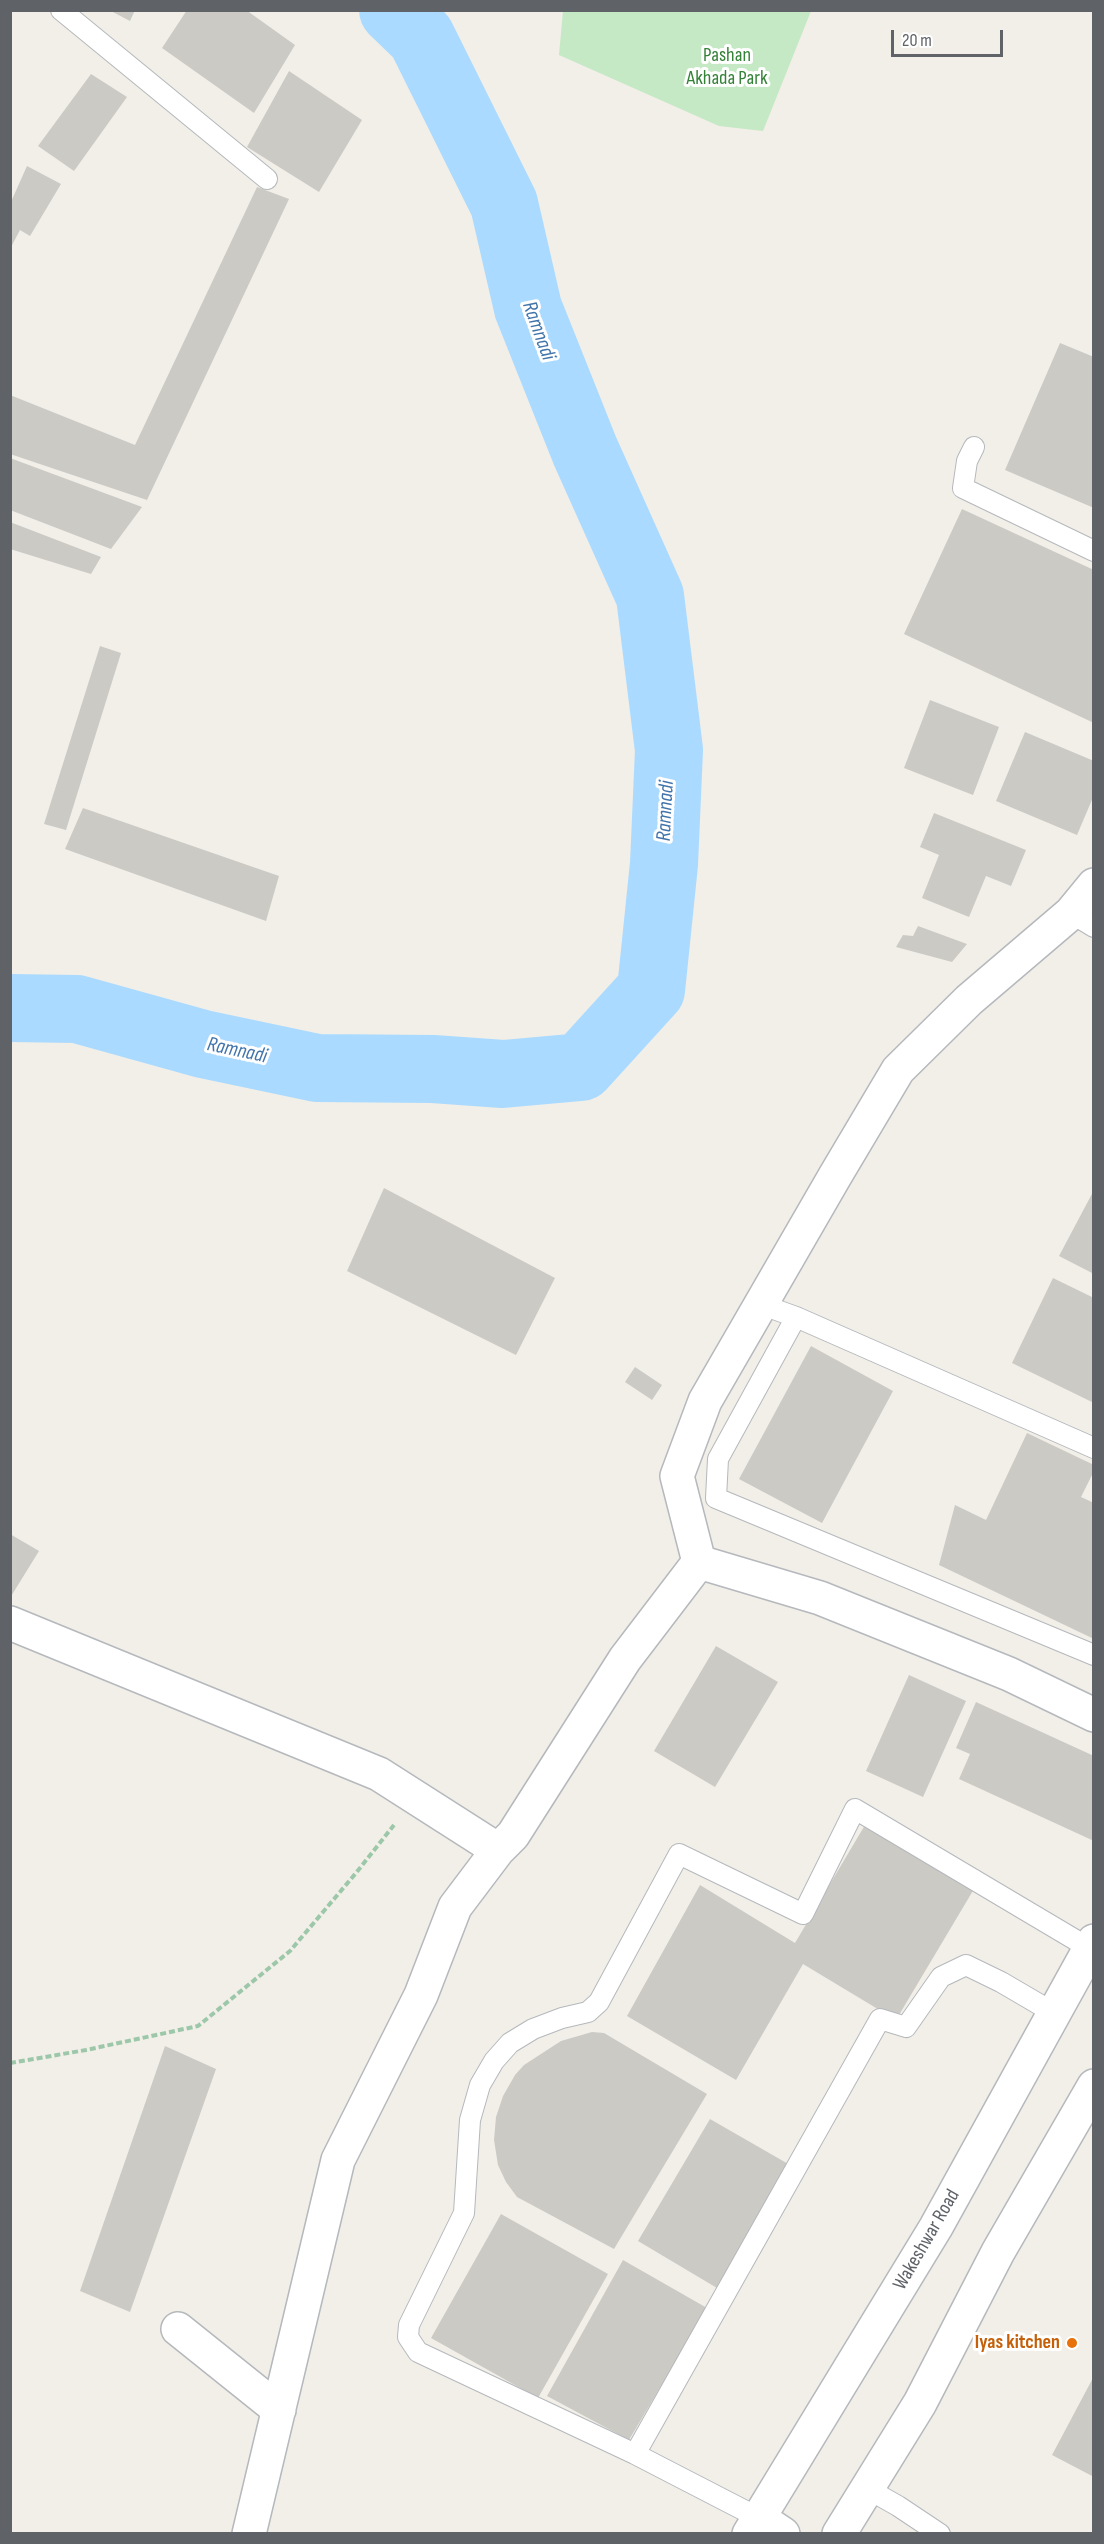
<!DOCTYPE html>
<style>
body{margin:0}
#map{position:relative;width:1104px;height:2544px;overflow:hidden;background:#f1efe8;font-family:"Sofia Sans Condensed",sans-serif}
canvas{display:block}
.frame{position:absolute;inset:0;border:12px solid #5f6368;pointer-events:none}
.scale{position:absolute;left:891px;top:30px;width:112px;height:27px;box-sizing:border-box;border:3px solid #5f6368;border-top:0;padding-left:8px;font-size:18px;line-height:21px;white-space:nowrap;color:#5f6368;-webkit-text-stroke:4px #fff;paint-order:stroke}
</style>
<div id="map">
<canvas width="1104" height="2544"></canvas>
<div class="frame"></div>
<div class="scale">20 m</div>
</div>
<script>
const ctx = document.querySelector('canvas').getContext('2d');
ctx.lineJoin = 'round';
function fill(path, color) {
  ctx.fillStyle = color;
  ctx.fill(path, 'evenodd');
}
function trace(path, color, width, dash) {
  ctx.strokeStyle = color;
  ctx.lineWidth = width;
  ctx.lineCap = dash ? 'butt' : 'round';
  ctx.setLineDash(dash || []);
  ctx.stroke(path);
}
function write(font, color, halo, rows, align = 'center') {
  ctx.font = font + ' "Sofia Sans Condensed",sans-serif';
  ctx.lineWidth = 6;
  ctx.setLineDash([]);
  ctx.textBaseline = 'middle';
  ctx.strokeStyle = halo;
  ctx.fillStyle = color;
  for (const [text, x, y, turn = 0] of rows) {
    ctx.save();
    ctx.translate(x, y);
    ctx.rotate((+turn || 0) * Math.PI / 180);
    ctx.textAlign = isNaN(turn) ? turn : align;
    if (halo) ctx.strokeText(text, 0, 0);
    ctx.fillText(text, 0, 0);
    ctx.restore();
  }
}
fill(new Path2D(`
 M563,11V10L811,11L763,131L719,126L559,55Z`), '#c5e8c5');
trace(new Path2D(`
 M10,1008L77,1009L203,1044L317,1068L433,1069L503,1074L581,1067L651,990L664,864L669,750L650,596L585,451L528,308L504,204L421,37L393,10`), '#aadaff', 68);
fill(new Path2D(`
 M109,10H135L130,21Z
 M187,10H246L295,45L254,113L162,48Z
 M289,71L362,120L319,192L247,147Z
 M91,74L127,97L74,171L38,146Z
 M27,166L61,184L30,236L20,230L10,249V204Z
 M257,187L289,199L147,500L10,454V395L135,445Z
 M1060,343L1094,357V508L1005,470Z
 M10,458L142,507L111,549L10,510Z
 M962,509L1094,570V723L904,634Z
 M10,522L101,557L91,574L10,549Z
 M100,646L121,653L66,830L44,824Z
 M930,700L999,727L973,795L904,768Z
 M1025,732L1094,761V795L1077,835L996,801Z
 M83,808L279,876L266,921L65,849Z
 M934,813L1026,850L1011,886L986,876L969,917L922,898L939,855L920,847Z
 M918,926L967,944L952,962L896,947L903,935L913,936Z
 M384,1188L555,1278L516,1355L347,1271Z
 M1094,1190V1274L1059,1256Z
 M1053,1278L1094,1298V1403L1012,1363Z
 M811,1346L893,1391L822,1523L739,1479Z
 M635,1367L662,1385L652,1400L625,1382Z
 M1027,1433L1094,1465V1471L1081,1497L1094,1503V1639L939,1565L955,1505L986,1520Z
 M10,1534L39,1551L10,1598Z
 M716,1646L778,1682L715,1787L654,1751Z
 M909,1675L966,1701L923,1797L866,1771Z
 M976,1702L1094,1756V1841L959,1779L970,1754L956,1748Z
 M865,1825L974,1889L896,2020L803,1964L736,2080L627,2016L700,1885L795,1943Z
 M592,2032L604,2033L707,2094L614,2249L517,2197L506,2182L498,2165L494,2140L496,2117L503,2096L515,2075L524,2065L561,2041Z
 M165,2046L216,2069L130,2312L80,2291Z
 M710,2119L790,2165L717,2288L638,2241Z
 M501,2214L608,2274L538,2398L431,2338Z
 M623,2260L707,2308L629,2440L547,2396Z
 M1094,2376V2477L1052,2455Z`), '#cccac5');
const lane = new Path2D(`
 M61,10L267,179
 M974,447L967,461L963,488L1094,551
 M1071,913L1094,927
 M760,1304L796,1317L1094,1448
 M796,1317L718,1459L716,1498L1094,1655
 M635,2454L880,2019L906,2027L941,1977L966,1965L1001,1982L1054,2013
 M868,2489L898,2506L940,2534
 M759,2518L635,2454L418,2352L408,2337L409,2325L464,2213L470,2120L480,2085L494,2061L510,2043L533,2029L562,2018L588,2012L599,2002L679,1854L803,1914L855,1809L1089,1948`);
const street = new Path2D(`
 M699,1562L677,1476L705,1401L835,1176L898,1070L969,1000L1071,913L1094,885
 M699,1562L820,1598L1009,1674L1094,1715
 M10,1623L379,1774L498,1850
 M178,2329L279,2410
 M759,2518L783,2534
 M249,2534L338,2160L421,1995L455,1907L498,1850L513,1835L625,1659L699,1562
 M749,2534L936,2227L1094,1941
 M839,2534L920,2403L998,2252L1094,2086`);
trace(lane, '#b5b8bc', 22);
trace(street, '#b5b8bc', 36);
trace(new Path2D(`
 M10,2063L86,2050L198,2026L290,1951L356,1873L394,1825`), '#9cc7a9', 4, [6, 3]);
trace(lane, '#fff', 20);
trace(street, '#fff', 33);
for (const [x, y, r, color] of [
 [1072,2343,6,"#e8710a"]
]) {
  const dot = new Path2D();
  dot.arc(x, y, r, 0, 2 * Math.PI);
  ctx.fillStyle = color;
  ctx.fill(dot);
  trace(dot, '#fff', 2);
}
write('20px', '#348238', '#fff', [
 ["Pashan",727,56],
 ["Akhada Park",727,79]
]);
write('20px', '#5f6368', '#fff', [
 ["Wakeshwar Road",927,2240,-60]
]);
write('bold 20px', '#c56008', '#fff', [
 ["Iyas kitchen",1060,2343]
], 'right');
write('italic 21px', '#4174aa', '#fff', [
 ["Ramnadi",538,331,70],
 ["Ramnadi",666,811,-87],
 ["Ramnadi",237,1051,12]
]);
</script>
